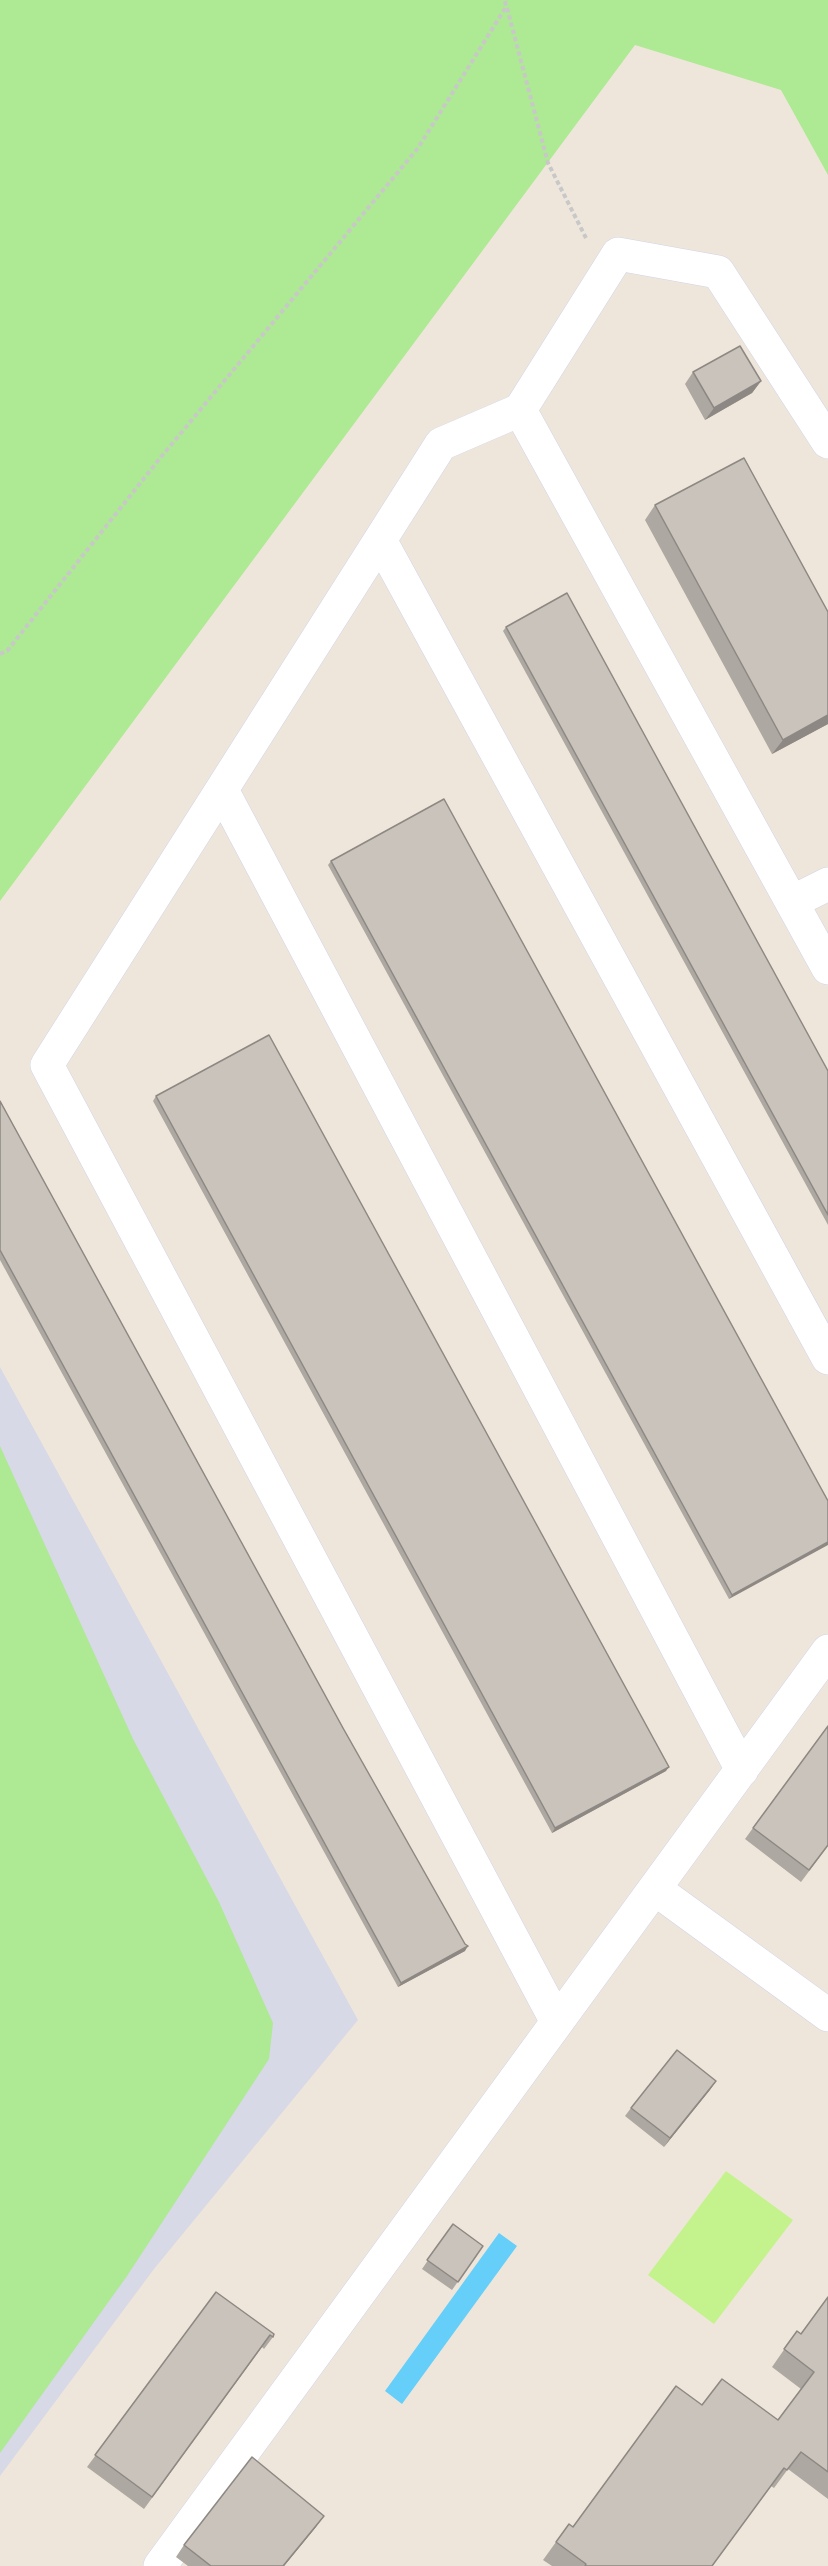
<!DOCTYPE html>
<style>
body{margin:0}
canvas{display:block;background:#eee6db}
</style>
<canvas width="828" height="2566"></canvas>
<script>
const ctx = document.querySelector('canvas').getContext('2d');
ctx.lineJoin = 'round';
function fill(path, color) {
  ctx.fillStyle = color;
  ctx.fill(path, 'evenodd');
}
function trace(path, color, width, dash) {
  ctx.strokeStyle = color;
  ctx.lineWidth = width;
  ctx.lineCap = dash ? 'butt' : 'round';
  ctx.setLineDash(dash || []);
  ctx.stroke(path);
}
fill(new Path2D(`
 M0,1367L358,2020L154,2269L0,2476Z`), '#d7d9e6');
fill(new Path2D(`
 M0,0H828V175L781,90L635,45L0,901Z
 M0,1446L133,1739L219,1902L273,2023L269,2059L127,2276L0,2453Z`), '#aee993');
fill(new Path2D(`
 M726,2171L793,2220L714,2324L648,2275Z`), '#c4f28d');
fill(new Path2D(`
 M499,2233L517,2246L402,2404L385,2391Z`), '#65cef9');
const minor = new Path2D(`
 M520,410L828,968
 M380,540L828,1358
 M222,790L742,1770
 M792,902L828,884
 M655,1889L828,2015
 M557,2022L47,1065L441,444L520,410L618,254L718,272L828,442
 M160,2566L828,1651`);
trace(minor, '#d0d4e5', 34);
trace(new Path2D(`
 M507,8L548,163L586,238
 M0,654L7,651L161,457L418,148L506,7L505,0`), '#c8c8c8', 4, [4.5, 3]);
trace(minor, '#fff', 33);
fill(new Path2D(`
 M693,372L761,381L752,393L705,420L685,384Z
 M655,505L828,724L772,754L645,520Z
 M506,627L828,1071V1225L503,631Z
 M331,861L828,1501L729,1599L328,865Z
 M156,1096L666,1771L552,1833L153,1101Z
 M0,1101L465,1951L398,1987L0,1260Z
 M753,1828L828,1846L801,1882L745,1839Z
 M716,2081L664,2147L625,2116L631,2108Z
 M453,2224L483,2246L452,2290L422,2269Z
 M216,2292L273,2337L264,2349L262,2347L144,2509L87,2467Z
 M828,2297V2499L788,2469L774,2488L771,2486L712,2566H552L543,2560L556,2542L702,2405L778,2420L801,2389L772,2367L797,2331L801,2334Z
 M316,2527L284,2566H188L176,2557L184,2545Z`), '#ada8a1');
fill(new Path2D(`
 M761,381L752,393L705,420L714,408Z
 M828,715V724L772,754L783,740Z
 M828,1542V1545L729,1599L732,1595Z
 M669,1767L666,1771L552,1833L555,1828Z
 M468,1946L465,1951L398,1987L401,1983Z
 M716,2081L710,2090L664,2147L670,2138Z
 M324,2516L316,2527L284,2566H283Z`), '#8d8883');
const building = new Path2D(`
 M740,346L761,381L714,408L693,372Z
 M744,458L828,612V715L783,740L655,505Z
 M567,593L828,1071V1215L506,627Z
 M444,799L828,1501V1542L732,1595L331,861Z
 M269,1035L669,1767L555,1828L156,1096Z
 M0,1101L343,1728L465,1944L468,1946L401,1983L0,1250Z
 M828,1726V1845L809,1870L753,1828Z
 M677,2050L716,2081L670,2138L631,2108Z
 M453,2224L483,2246L458,2282L427,2260Z
 M216,2292L274,2334L273,2337L270,2335L152,2497L95,2455Z
 M828,2297V2472L801,2452L787,2470L784,2468L712,2566H585L586,2564L556,2542L569,2524L573,2527L676,2386L702,2405L722,2379L778,2420L814,2372L784,2349L797,2331L801,2334Z
 M252,2457L324,2516L283,2566H211L184,2545Z`);
fill(building, '#c9c3bb');
trace(building, '#8d8883', 1.5);
</script>
